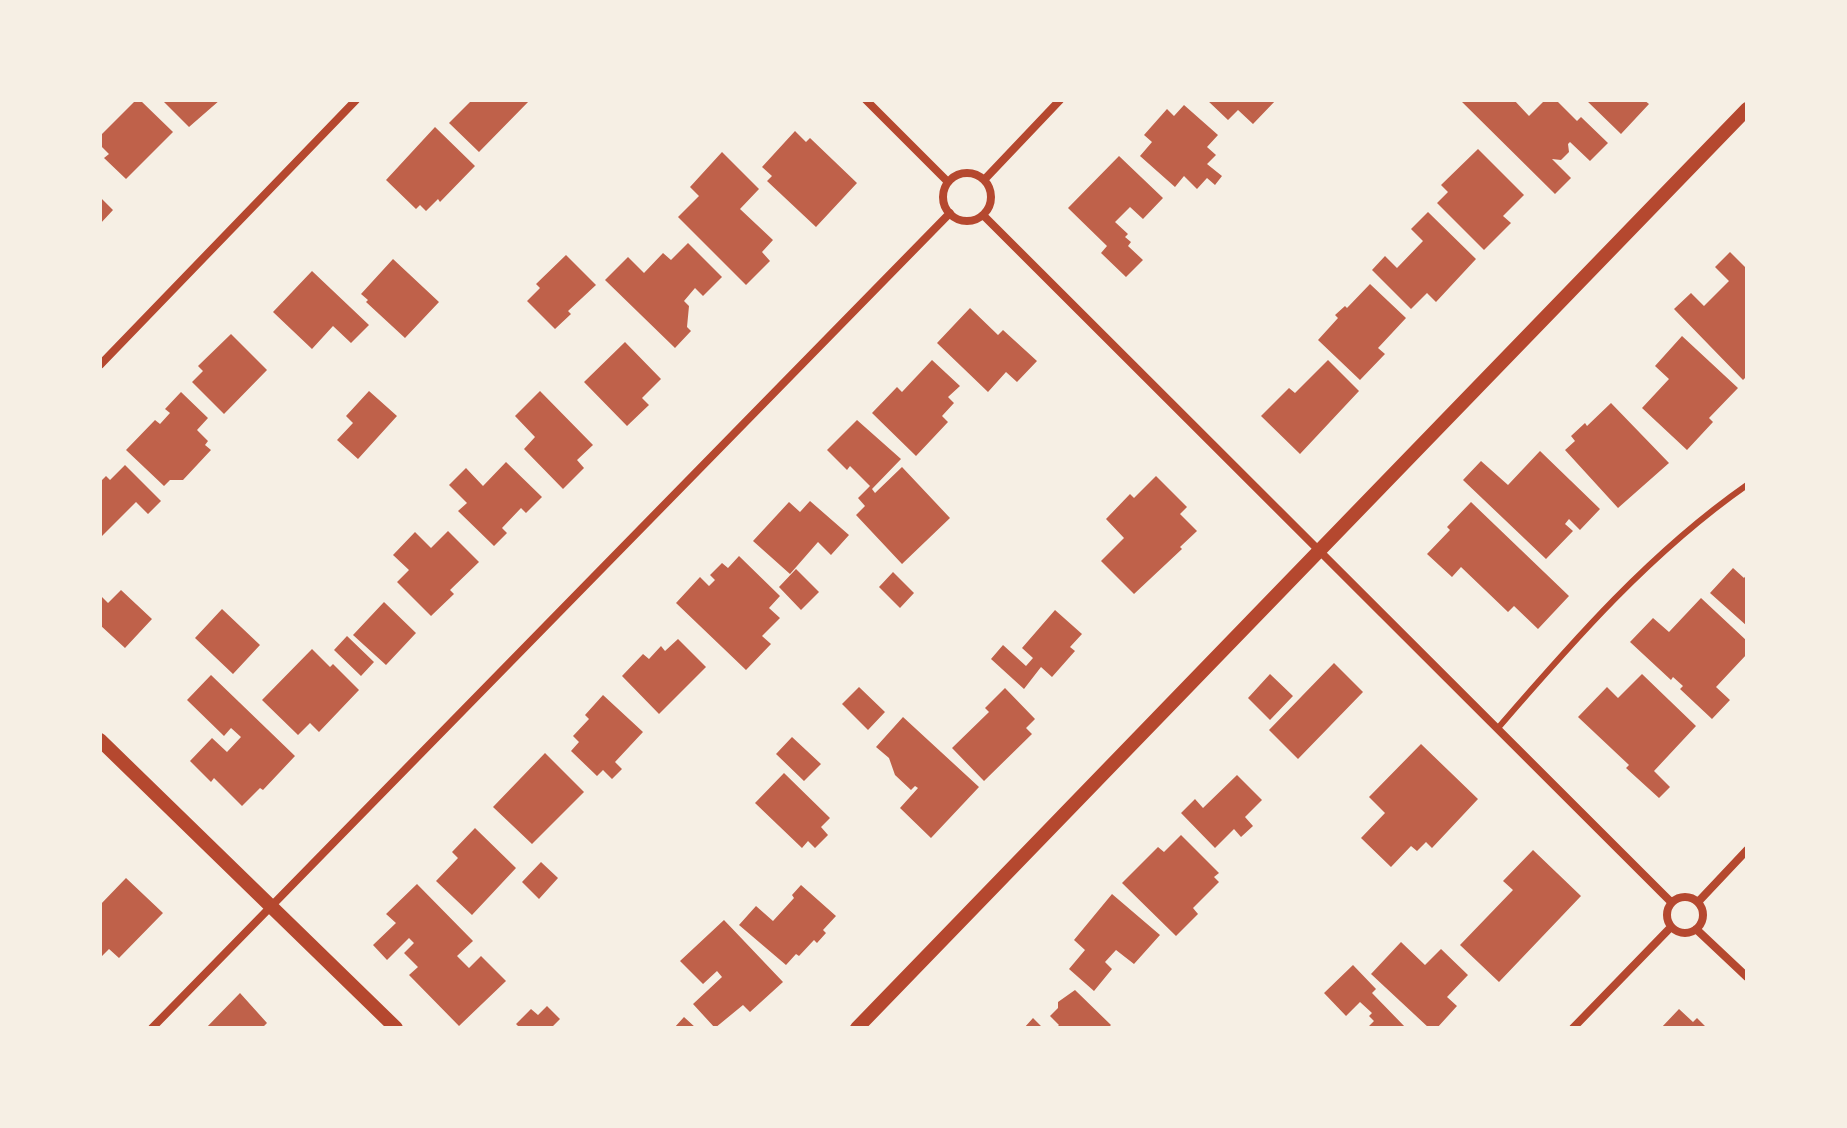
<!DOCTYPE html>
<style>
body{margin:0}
#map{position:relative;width:1847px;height:1128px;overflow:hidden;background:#f6efe4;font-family:"PT Sans",sans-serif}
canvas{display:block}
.frame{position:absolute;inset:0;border:102px solid #f6efe4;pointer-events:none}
</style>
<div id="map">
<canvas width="1847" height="1128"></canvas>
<div class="frame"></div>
</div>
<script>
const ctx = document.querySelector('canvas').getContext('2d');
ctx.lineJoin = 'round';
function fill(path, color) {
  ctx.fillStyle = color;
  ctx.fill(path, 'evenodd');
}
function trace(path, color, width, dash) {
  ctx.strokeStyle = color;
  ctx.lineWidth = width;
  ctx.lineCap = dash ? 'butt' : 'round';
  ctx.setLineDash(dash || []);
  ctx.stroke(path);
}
fill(new Path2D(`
 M136,100H140L173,132L126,179L104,158L109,154L100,145V136Z
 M162,100H220L189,127Z
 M472,100L488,101L530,100L479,152L449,123Z
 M1207,100H1276L1253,124L1238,110L1228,120Z
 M1460,100H1514L1529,116L1545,100H1556L1577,121L1581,117L1608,143L1590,161L1570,142L1568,144L1569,152L1561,160L1552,159L1571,178L1555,194Z
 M1586,100H1644L1649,104L1621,134Z
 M1184,105L1218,135L1207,147L1216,155L1207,164L1222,176L1215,185L1207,178L1197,189L1184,176L1175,187L1140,156L1152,142L1144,135L1167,109L1174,116Z
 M435,127L475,166L440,202L438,199L426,211L420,205L416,209L386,180Z
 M795,131L806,142L810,138L857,183L816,227L767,181L772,176L762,167Z
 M1478,149L1524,195L1503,216L1511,223L1484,250L1437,203L1448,192L1441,185Z
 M722,152L759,189L740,209L773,240L762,252L770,261L746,285L678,217L699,196L690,187Z
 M1119,156L1163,198L1143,219L1130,207L1115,222L1128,234L1125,237L1131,242L1128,246L1143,260L1126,277L1101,253L1107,246L1068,208Z
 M100,197L113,210L100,224Z
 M1428,212L1476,259L1436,302L1427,293L1411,309L1372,270L1385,256L1397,268L1423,241L1411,229Z
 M688,243L722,277L703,296L695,288L684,301L689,306L687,327L691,331L675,348L605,280L628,257L644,273L663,253L671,260Z
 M1730,252L1747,269V376L1743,380L1674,309L1691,293L1704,306L1729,281L1715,267Z
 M566,255L596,285L568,311L571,314L555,329L527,301L540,288L536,284Z
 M393,259L439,302L405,338L366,302L368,300L361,294Z
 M312,271L369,325L351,343L333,326L312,349L273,312Z
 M1370,284L1406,318L1378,348L1385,354L1360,380L1318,340L1338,318L1335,315L1345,306L1347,308Z
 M970,308L998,335L1003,330L1037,361L1017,382L1006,372L988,392L937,343Z
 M231,334L267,370L224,414L192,382L203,371L198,366Z
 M1682,336L1738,388L1709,418L1713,422L1687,450L1642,408L1669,379L1655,366Z
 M625,342L661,379L642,398L649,405L627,426L584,382Z
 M932,360L960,386L948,397L954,403L942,416L948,422L916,456L872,413L897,387L902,392Z
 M1328,360L1359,391L1300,454L1261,416L1289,388L1295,393Z
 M369,391L397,416L358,459L337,440L353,423L346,416Z
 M540,391L593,445L577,460L584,468L563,489L524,449L535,437L515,416Z
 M181,392L208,418L197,430L208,441L205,445L211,450L183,480H170L164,486L126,450L155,420L160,424L170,413L165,409Z
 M1611,403L1669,463L1618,508L1565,450L1575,441L1571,436L1585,423L1587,426Z
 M857,420L901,459L872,489L875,493L902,467L950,518L902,564L856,515L865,506L858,498L870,486L850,466L847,470L827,450Z
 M1540,451L1600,509L1580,530L1569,519L1565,524L1573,531L1546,559L1463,480L1481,461L1508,485Z
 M506,462L542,497L526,513L521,508L502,528L507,533L494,546L458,511L467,503L449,485L466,468L483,486Z
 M125,465L161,501L148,514L136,502L102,536L100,534V482L106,476L110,480Z
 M1156,476L1187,507L1180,514L1197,531L1180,547L1182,549L1134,594L1101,561L1124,538L1106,519L1130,494L1134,498Z
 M810,501L849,535L831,555L818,542L790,574L753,541L789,502L800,512Z
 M1471,502L1569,596L1538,629L1514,606L1508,612L1461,567L1452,577L1427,554L1450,530L1447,527Z
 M448,531L479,562L450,590L454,594L431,616L397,582L409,570L393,555L415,532L431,548Z
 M739,556L780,596L769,608L780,618L762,636L771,644L746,670L676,603L700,577L709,586L715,580L710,575L722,563L728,568Z
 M1733,568L1744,578L1747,574V626L1710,593Z
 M796,569L819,592L801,610L779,587Z
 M893,572L914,593L900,608L879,587Z
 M121,590L152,619L125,648L100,625V595L108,603Z
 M1701,598L1747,641V654L1716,687L1730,700L1712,719L1680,689L1683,686L1673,677L1671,680L1630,642L1653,618L1669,632Z
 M384,602L416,633L386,665L353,635Z
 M222,609L260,645L233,674L195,638Z
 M1055,610L1082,634L1070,647L1075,651L1052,677L1041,667L1024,689L991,659L1003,645L1026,666L1033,658L1022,648Z
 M347,636L374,662L361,676L334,650Z
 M678,639L706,667L659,714L622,676L643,654L649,659L661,646L665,651Z
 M312,649L330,667L333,664L359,690L319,732L310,723L298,735L262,700Z
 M1334,663L1363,692L1298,759L1269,730Z
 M1270,674L1293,696L1270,720L1248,698Z
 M1642,674L1696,726L1654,771L1670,787L1659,798L1626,768L1629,765L1578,717L1607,687L1618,698Z
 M211,675L295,756L263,790L260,788L242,806L214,778L211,782L190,761L212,738L227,752L241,737L231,728L224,736L187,700Z
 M859,687L885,712L868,730L842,704Z
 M1005,688L1035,719L1026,728L1032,734L984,781L952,748L989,712L985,708Z
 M603,695L643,732L615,762L622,769L612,779L603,770L597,776L571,751L579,742L573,736L589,719L585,715Z
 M903,717L979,787L931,838L900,808L918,788L915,786L911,790L895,775L889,758L876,747Z
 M792,737L821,764L804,781L776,754Z
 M1421,744L1478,799L1432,848L1426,842L1417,851L1411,846L1391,867L1361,838L1385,813L1369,797Z
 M545,753L584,792L532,844L493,807Z
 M784,773L830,818L821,827L828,835L815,848L808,841L802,848L755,803Z
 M1237,775L1262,800L1245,817L1253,826L1241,837L1234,829L1215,848L1181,813L1195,799L1203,808Z
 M475,828L516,868L472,915L436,881L458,858L452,852Z
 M1181,835L1219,873L1214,877L1219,882L1193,908L1198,914L1176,936L1122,883L1158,847L1164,852Z
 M1533,850L1581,896L1499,982L1460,945L1513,890L1503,881Z
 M541,862L558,878L539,899L522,882Z
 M126,878L163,913L119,958L109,949L100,958V905Z
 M417,884L473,941L457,956L469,968L481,956L506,981L459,1026L409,975L418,967L404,953L414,943L409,938L387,960L373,945L396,923L386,914Z
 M801,885L836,916L823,930L826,933L817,943L814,940L799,956L796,954L786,965L739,925L756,906L773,921L794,898L792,895Z
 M1112,894L1160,935L1134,964L1116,950L1105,962L1112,969L1094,991L1069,969L1085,950L1074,940Z
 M724,920L783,982L750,1012L743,1005L715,1028L693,1004L722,977L717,971L703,984L680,961Z
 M1401,942L1425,965L1441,949L1468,975L1447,997L1457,1006L1437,1028H1429L1371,974Z
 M1353,965L1376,989L1372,993L1406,1028H1367L1374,1021L1369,1016L1372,1013L1360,1002L1346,1016L1324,993Z
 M1075,990L1111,1025L1108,1028H1056L1059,1025L1050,1016L1058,1008V1002Z
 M240,993L267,1023L262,1028H206Z
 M547,1006L560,1019L551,1028H520L516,1024L531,1009L538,1015Z
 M1679,1009L1693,1022L1697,1018L1707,1028H1661Z
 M684,1017L696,1028H674Z
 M1033,1018L1043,1028H1024Z`), '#bf614a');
trace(new Path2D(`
 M1498,728C1574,640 1651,552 1747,485`), '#b5482f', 6);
trace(new Path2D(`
 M866,100L948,182
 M943 197a24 24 0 1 1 48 0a24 24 0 1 1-48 0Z
 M984,180L1060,100
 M983,215L1671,902
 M100,365L356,100
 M1667 915a18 18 0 1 1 36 0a18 18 0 1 1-36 0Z
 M1698,902L1747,850
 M1696,929L1747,977
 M152,1028L950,213
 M1573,1028L1671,927`), '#b5482f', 8);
trace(new Path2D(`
 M100,740L396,1028
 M857,1028L1747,109`), '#b5482f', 14);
</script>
